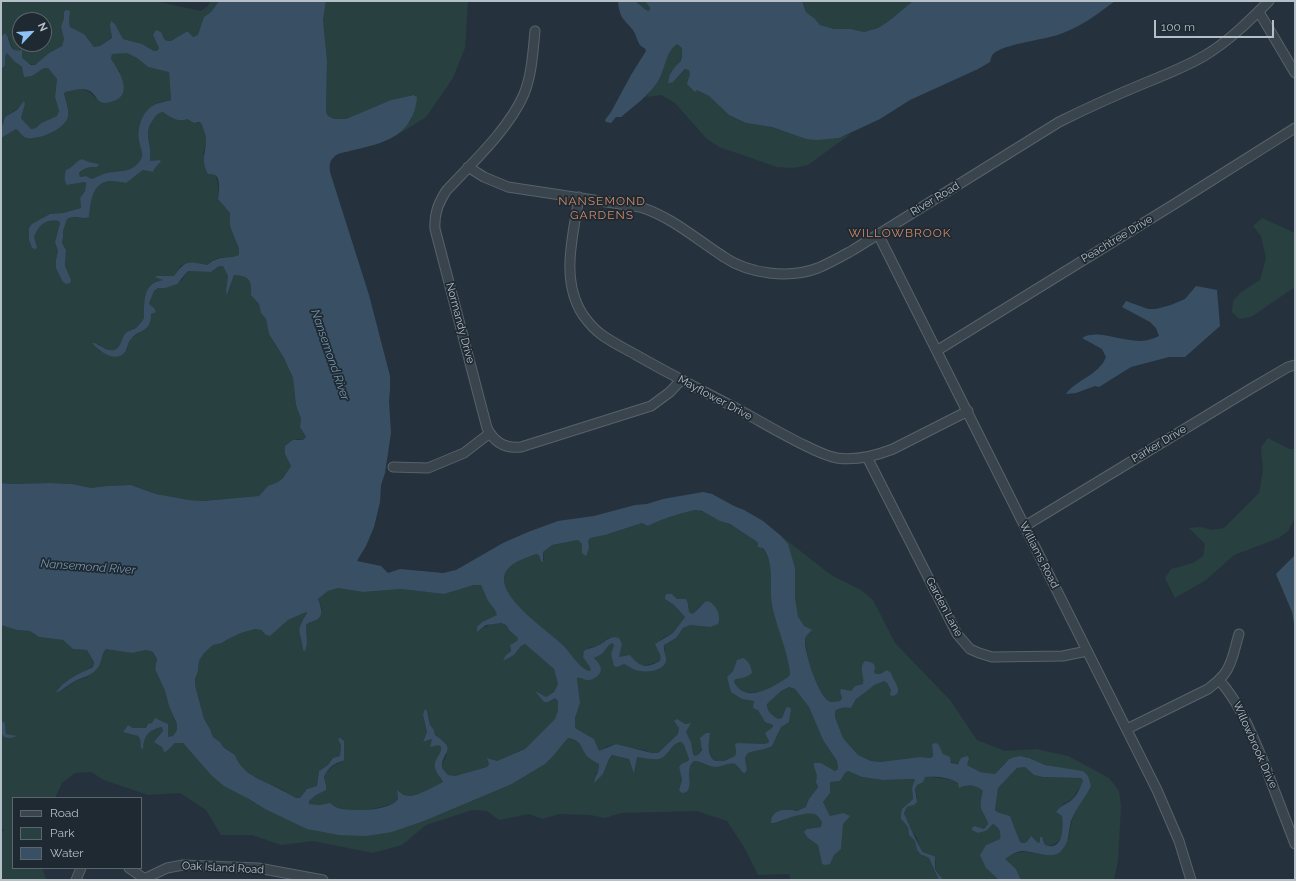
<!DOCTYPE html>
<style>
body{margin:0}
#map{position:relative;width:1296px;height:881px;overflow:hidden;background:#25323d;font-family:Raleway,sans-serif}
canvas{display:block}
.frame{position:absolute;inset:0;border:2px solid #b5bfc8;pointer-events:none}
.legend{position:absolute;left:12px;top:797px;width:130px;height:72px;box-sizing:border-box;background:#1e2932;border:1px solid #5a656e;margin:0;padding:5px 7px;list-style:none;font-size:12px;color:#b5bfc8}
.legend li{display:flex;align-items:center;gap:8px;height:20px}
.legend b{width:20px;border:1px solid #5a656e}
.north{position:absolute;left:12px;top:12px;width:40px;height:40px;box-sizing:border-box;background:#1e2932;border:1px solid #5a656e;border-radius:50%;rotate:65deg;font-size:11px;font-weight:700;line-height:16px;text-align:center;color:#b5bfc8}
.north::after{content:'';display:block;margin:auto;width:14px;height:18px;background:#8ec2f4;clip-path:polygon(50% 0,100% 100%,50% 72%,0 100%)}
.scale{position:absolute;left:1154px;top:20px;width:120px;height:18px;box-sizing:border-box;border:2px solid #b5bfc8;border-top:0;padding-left:5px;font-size:12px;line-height:14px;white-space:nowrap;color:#b5bfc8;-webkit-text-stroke:3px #1e2932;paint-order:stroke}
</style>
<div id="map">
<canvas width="1296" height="881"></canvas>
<div class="frame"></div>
<ul class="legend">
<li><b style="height:5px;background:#39444d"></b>Road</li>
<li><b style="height:11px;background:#28403f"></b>Park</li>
<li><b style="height:11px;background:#395064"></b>Water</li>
</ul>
<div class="north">N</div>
<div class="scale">100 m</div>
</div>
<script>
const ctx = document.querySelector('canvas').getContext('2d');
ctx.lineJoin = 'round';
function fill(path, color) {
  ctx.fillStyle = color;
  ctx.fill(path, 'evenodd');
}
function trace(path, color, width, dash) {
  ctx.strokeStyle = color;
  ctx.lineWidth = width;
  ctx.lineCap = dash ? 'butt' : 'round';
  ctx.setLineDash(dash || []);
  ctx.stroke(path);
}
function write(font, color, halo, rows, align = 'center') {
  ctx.font = font + ' Raleway,sans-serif';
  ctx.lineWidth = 3.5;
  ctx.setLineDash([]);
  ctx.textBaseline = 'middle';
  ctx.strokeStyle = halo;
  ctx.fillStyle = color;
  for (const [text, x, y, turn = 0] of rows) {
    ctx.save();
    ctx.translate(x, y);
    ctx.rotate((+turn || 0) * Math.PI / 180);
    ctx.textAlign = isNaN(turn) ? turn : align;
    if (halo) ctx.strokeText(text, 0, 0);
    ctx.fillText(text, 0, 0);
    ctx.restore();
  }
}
fill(new Path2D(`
 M1,1H155L201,11L208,6L210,1H219L211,12L204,17L199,35L193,37L188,33L186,32L171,41H167L153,35L159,48L157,51H154L142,44L123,39L115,24L110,26L112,38L100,46L94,47L84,34L70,27L69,22L70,12H64V18L61,27L64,39L62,46L49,53L35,65C23,63 11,49 9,38L2,36L1,40ZM20,20H44V44H20Z
 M326,1H468L465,48L453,78L426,117L399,134L412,119L416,95H414L391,100L346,119H334L328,116L326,112L327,61L323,20Z
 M635,1H645L650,8L649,11L646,10Z
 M802,1H913L889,21L878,28L864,32L851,29H834L820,25L815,19L806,12Z
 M677,44L682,48C682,61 680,63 671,72L673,82L686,69L689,70L697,90L709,96L729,115L746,123L772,127L806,139L839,138L852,133L808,165L793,168L777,167L719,147L706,138L675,103L661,95L646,97C650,92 654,87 658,82C665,71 665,52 677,44Z
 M127,52L137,58L148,67L169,71L171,100L157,103L139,141L143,154L141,160L134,167L124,172L106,173L92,179L86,176L80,177L79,174C85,167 89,167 97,167L98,164L89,162L82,159C75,161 74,167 66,170C64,175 64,181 67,185L84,182L86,183L85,191L80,198L81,208L63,213L50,214L29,228V240L32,248L37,247L34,237C39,225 45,219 59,221L60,223L55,242L58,251L56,260L71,280L65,266L66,250L62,243L63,237V231L67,219C76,216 82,220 89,217C91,203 91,183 110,181C115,181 121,182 126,183L143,170L153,172L159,160L150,161C153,145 142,135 153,120C156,115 158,113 163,112L174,119H187L194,123H201L207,141L203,154C213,171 221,179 218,199L230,213V226L239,249V255C226,260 220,253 207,265L196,263L181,265L174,276H156L157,278L164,280L155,282L144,304V318L137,327L126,334L120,347L115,350L110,351L104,349L97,343L99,351L127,350L130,339L145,329L154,308L149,305L154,291L158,288H165L182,280L188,271L211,272L219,266H223L228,276L226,291L228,294L234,275C250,275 252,281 252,295L259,304L261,313L266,319L269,334L284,358L293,378L296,405L301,419L300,427L306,437L303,440L297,439L285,454L291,466L283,478L278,482L268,486L259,496L203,501L189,500L156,494L131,485L107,486L91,488L72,484L50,483L11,484L1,483V138L16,129L19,130L23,136L38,138L68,107L64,94L65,92C79,89 87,86 96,99L120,72L111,59L112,54Z
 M7,53L15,62L32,76L44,68H48L57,79L55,97L59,111L57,116L41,123L36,128L31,129L21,118L25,104L5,117L3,124L1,127V70L5,66V56Z
 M1262,218L1295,233V287L1251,317L1239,319L1232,312L1233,301L1240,293L1260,280L1266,258L1261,236L1253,226Z
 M1268,438L1289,449H1295V518L1288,531L1279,538L1234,555L1206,580L1175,598L1165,578L1171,569L1193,563L1203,556L1205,544L1189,528L1201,527L1212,530L1224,528L1259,493L1263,470L1261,447Z
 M695,510C704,511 711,516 720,520C739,529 763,539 769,561C773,576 769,592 773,607C778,629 788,651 790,674L788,677C782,681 776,686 770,689C761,693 736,697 734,682C733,677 736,666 737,661L733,671L727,677L742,699L754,701L765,722L773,725L768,743L763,744L735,745L736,752L735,756L724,761H715C707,754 709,743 709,733L699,754L695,756L693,754L691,742L686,732L690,723L685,724L679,728L678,734L658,753H652L644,750L631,748L616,744L608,746L599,752L594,739L575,728V718L580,703L577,678L579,677L589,680L594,658L602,654L609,645L612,643L614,645L611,654L617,667L624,664C645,675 647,671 666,660L664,645L676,638L683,628L690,625L710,627L702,604L694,613L692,614L689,612L688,604L677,599L672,594L665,599L674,605L685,617L673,633L663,638L655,646C660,650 661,654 661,661L643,666L618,657L622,644L608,638L598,646L588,648L583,657L591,667V670L589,671C578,667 571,653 563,645C550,632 490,593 507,570C514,561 526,558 536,554L539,555L541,561L544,560L543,552L552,545L578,540L582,544L590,538L605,535L642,523L648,526C663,518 679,514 695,510Z
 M780,535L831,575L861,590L873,600L895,643L950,700L977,740L1005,751L1036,749L1068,756L1109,778L1119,791L1121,806L1118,861L1114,880H1021L1016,869L1004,859C1020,849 1028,852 1046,855L1069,838C1071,819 1074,810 1086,795L1083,771C1070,769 1058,768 1046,765C1035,762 1024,753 1013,757C1006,760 1000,768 995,774L980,772L967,765V762C950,766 945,760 939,745L932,744L933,756L931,758L920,757L880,762L871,761L858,755L843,738L835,717V711C839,707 846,707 851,708L856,699L867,691L874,684L884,681L887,683L891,690L898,687L887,670L880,674H876L874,672L862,668L864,679L863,684L855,686L851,691L840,692L842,698L840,701L831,702L827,700L817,687L808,659L805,640L806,636L804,626L798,616L795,598V568Z
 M474,585H481L488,601L495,610L498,615L482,622L479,631C485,626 499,619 506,626C511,630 514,634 518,638L517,641L510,645L511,651L505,656L503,661L514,655L521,645L525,644L554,669L558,684L554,692L546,697L537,693L548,702L555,698L558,701V710L555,719L525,749L497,761L487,759L489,764L487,767L455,776L448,775L442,768V765L447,754L444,741L435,735L434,730L430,725L427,711L423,715L427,732L423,742L431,739L441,747C442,756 432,761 436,771C437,775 442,778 443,782C436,786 416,796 409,796C405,797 400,793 397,790L398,799C395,804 390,804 385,806C367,811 346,814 330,804L320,805L309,804V801L316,795L326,790V785L324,776C328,769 334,764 342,762L341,745L340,756L333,758L328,765L319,771L317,786L307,789L300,798C294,799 289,793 283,790C264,780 243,777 235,755L224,748L220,742L213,737L210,729L204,719L195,685V679L198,671L199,661L204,653L213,645L222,643L228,639L241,633L255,629L261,630L266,635L270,636L288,620L306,612L307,613C294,634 301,629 303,650L307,643L306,626L308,623L317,620L322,609L318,599L328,591L338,588L363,592L401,589L444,594Z
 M1,625L17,630L30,631L39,637L63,640L73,649L87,650L94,662L93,666L73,678L58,689H64L76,681L88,677L100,664L102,653L106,648L132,653L146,650L153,652L157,659L155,669L165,691L169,706L177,724V730L173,736L168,738V724L152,723L146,728H133L128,725L123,732L138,736L140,739L141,748L144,747C143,735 150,729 162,727L163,731L162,747L167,751L175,743H183L211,775L265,809L392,832L424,821L512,784L545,764L554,755L568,738C581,741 580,745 586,755C589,759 595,762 599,764L600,768L595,775L603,774L609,759L613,755L629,759L634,774C637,769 634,762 637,757C646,758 659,761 666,754C671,749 674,743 681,742L684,745L689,759L688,761L681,764L679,767L682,780L679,790L688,791L690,787L689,767L694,761C702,761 708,767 716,767C722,767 730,762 735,764C738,766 740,769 742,772L747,770L745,758L748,753C756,750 765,750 772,746L781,726L786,708L782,718L778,719C772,715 767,712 767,704L781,691L788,687L795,689L809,707L823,740L837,761L838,768L837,770L835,771L821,763L814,766C817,775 821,785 814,794C810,799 807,800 806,807L797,811L786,809L774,823C782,819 806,811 814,814C818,815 820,819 823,822L821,827L807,829L808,838L818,845L822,864L841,849L843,813L830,816L823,802L830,793V782L840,781L845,773L848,771L862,777L883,780L916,779L912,788L913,799L902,809L901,819L908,827L909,835L915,841L917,850L920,854L929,858L939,880H791L789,874L758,875L744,847L727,821L697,811L621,813L605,818L590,815L559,814L543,819L529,814L499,820L487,811L472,810L426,825L402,845L373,853L313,841L281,845L252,835H221L206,810L180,793L148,795L104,780L91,772L75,773L62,783L55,798H13V868H42L46,880H1V832L4,830L1,828V725L2,734L16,736L6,734L5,723L1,721Z
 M1025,767L1034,775L1043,777L1082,778L1083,780L1081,786L1072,799L1063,804L1056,812L1062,816C1063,830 1065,845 1046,846L1045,845L1044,840L1038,844L1020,842L1010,816L997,812L995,810L998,788L1017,768Z
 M925,777H932L952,780L962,786H977L983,791C976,809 987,809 988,824L984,829L972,827V829L978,833L986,831L993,824C1000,828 1001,832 1000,839L986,845V868L999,880H944C937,874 934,870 936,861L932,855L923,852L920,849L917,838L912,831L904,813L907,807L914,805L917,797L915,789L917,785Z`), '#28403f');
fill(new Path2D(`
 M219,1H326L323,20L327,61L326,112L328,116L334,119H346L391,100L414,95L417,97C413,143 374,144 338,154C330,159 329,163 330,172L369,295L390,376V389L389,401L391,433L385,473L381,485L380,502L374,527L366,546L358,559L357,561L381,566L388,573L400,569L443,573L456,570L503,543L528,532L558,521L594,516L635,505L647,504L663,499L703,492L712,494L734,506L744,510L763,521L780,535L788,544L795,568V598L798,616L804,626L812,630C809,633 805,636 805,640C804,651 819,700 831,702C834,702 838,701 840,701L842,698L840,692L841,689L851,691L855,686L863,684C865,676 858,668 865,661C873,662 877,665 874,672L876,674H880L887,670L891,673C893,681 905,692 893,696L890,695L891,690L887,683L884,681L874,685L867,691L856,699L851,708C846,707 839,707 835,711V717L843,738L858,755L871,761L880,762L920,757L931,758L933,756L932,744L936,743L939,745L943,754L950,757L951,763L958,764L961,758L967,756L969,758L967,765L980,772L995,774L1009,759L1014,757L1020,756L1029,758L1045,765L1083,771L1088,776L1091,786C1085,798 1076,808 1071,821C1068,832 1070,843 1060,852C1051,860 1031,850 1021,851C1015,852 1009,856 1005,859L1016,869L1021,880H999L986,868L980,855L986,845L1000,839C1001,832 1000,828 993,824L986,831L978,833L972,830V828L974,826L984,829L988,824C987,818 983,814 981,808C980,802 981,796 983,791C977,785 967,784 959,788L958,783C949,777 936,776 925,777L923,782L917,785L915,789L917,802L914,805L907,807L904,813C906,818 920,850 923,852C927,854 931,854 935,857V869L938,874L944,880H939L929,858L920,854L917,850L915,841L909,835L908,827L901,819V814L902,809L913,799L912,788L915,779L883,780L862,777L848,771L845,773L840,781L830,782V793L823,802L830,816L843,813L850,816L843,824L841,849L834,855L830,864L825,865L822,864L818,845L808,838L804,832L807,829L821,827L822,822C820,819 818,815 814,814C806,811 782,820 774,823H771C771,808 787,809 797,811L806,807C808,798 813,795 818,787L816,782C819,773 813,770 814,763H821L835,771L837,770L838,768L837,761L823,740L809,707L795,689L789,687L781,691L767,704C767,712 772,715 778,719L782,718L786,708L789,707L791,709L789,722L781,727L772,746C765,750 756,750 748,753L745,758L747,770L745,773L742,772C740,769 738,766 735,764C730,762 722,767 716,767C708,767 702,761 694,761C692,763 690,765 690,767C687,775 695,793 682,793L679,790L682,780L679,767L681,764L688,761L689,759L684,745L681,742C671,743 669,756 659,759C652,760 644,758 637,757L634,774L629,759L612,755L609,759L603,774L594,783C595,776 600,770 599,764C595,762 589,759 586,755C580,746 581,740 568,738L554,755L545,764L512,784L424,821L392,832L366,836L339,835L307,829L265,809L249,799L224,786L211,775L183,743H175L167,751L164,752L162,747L154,742L163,731L162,727C155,728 147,732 145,739C143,742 144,746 143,749L141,748L140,739L138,736L123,732L128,725L133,728H146L148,724L152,723L155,718L168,724V737L173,736L177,730V724L169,706L165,691L155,669L157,659L153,652L146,650L132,653L106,649C101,654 102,661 99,666C91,677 86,676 75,681C69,685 63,689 56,693C63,680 81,673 93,667L94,662L87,650L73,649L63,640L39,637L30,631L17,630L1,625V483L11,484L50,483L72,484L91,488L107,486L131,485L156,494L189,500L203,501L259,496L268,486L278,482L283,478L291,466L285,454V446L293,440H303L306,437L300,427L301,419L296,405L293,378L284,358L269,334L266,319L261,313L259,304L251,295C252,281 250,276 234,275L227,295L226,291L228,276L223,266H219L211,272L188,271L177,284L165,288H158L154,291L149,304L154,308L156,312L151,314C151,333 139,329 131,339C127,343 128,350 124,353C115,363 99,351 92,343C99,343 102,349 109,350C121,352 120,341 125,334C127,331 133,330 136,328C139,325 142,321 144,318C144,307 143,289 154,283C157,281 160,281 163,280L157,278L155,276H174C185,260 189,261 207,265C221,254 226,260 239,255V249L230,226V213L218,199C219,194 221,178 215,175C213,174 211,174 208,174C201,161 205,156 206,142C207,137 203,129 201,123L199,122L194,123L187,119C178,123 170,117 163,112C158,113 156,115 153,120C142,135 153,144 150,161L159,160L161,161L155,168L153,172L143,170L126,183C121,182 115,181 110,181C91,183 91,203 89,217C81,220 76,215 67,219L63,231V237L62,243L66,250L65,266L71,280L70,283L66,284L63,282L56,268V260L58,251L55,242L60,223L59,221C45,219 39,225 34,237L37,247L36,249L32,248L29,240V228L32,224L50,214L63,213L81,208L80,198L85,191L86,183L84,182L67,185C64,181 64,175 66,170C74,167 75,161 82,159L89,162L99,164L97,167C90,167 85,167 79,173L80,177L86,176L92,179C97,177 102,174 107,173C121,170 129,174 140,161C145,154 140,148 139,141C137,129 141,114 151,107C156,103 164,102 171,100L169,72L148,67L137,58L127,53L112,54L111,59C118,69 133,92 116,100C113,101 108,103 104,103C97,102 95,94 90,91C83,87 72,91 65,92L64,94C66,101 69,109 68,116C66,129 39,140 27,138C22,137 20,131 16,129L1,138V127L3,124L5,117L17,110L24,101L25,104L21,118L31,129L36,128L41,123L57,116L59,111L55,97L57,79L48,68H44L32,76L24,77L22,67L15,62L7,53L5,56V66L1,69L2,36L5,33C12,42 8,53 22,50V58L31,65H35L49,53L62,46L64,39L61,27L64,18V12L66,10L70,11L69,22L70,27L84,34L94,47L100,46L112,38L110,26L111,21L115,24L123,39L142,44L154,51H157L159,48L153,35L156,30L161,32L164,39L167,41H171L186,32H188L193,37L198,35L204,17L211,12ZM695,510L702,511L720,521L730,524L756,541L758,543V547L763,548C775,563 769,587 772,605C777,629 788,651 790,674L788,677C773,687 746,705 734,682L735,679C742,678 746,678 752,673C751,666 749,661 743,658L737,660L733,671L727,677L731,692L742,699L754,701L753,708L758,710L765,722L773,725L772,728L765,733L769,741L768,743L763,744L737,743L735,745L736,752L735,756L724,761H715C706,754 709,743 710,733H706L700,738L702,750L699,754L695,756L693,754L691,742L686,732L691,723L685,724L677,719L674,721L679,728L678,734L658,753H652L616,744L599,751L594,739L575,728V718L580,703L577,678C580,677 583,679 586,680C593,681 604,674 600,666C599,663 596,660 594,658L602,654L609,645L612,643L614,645L611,654L614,666L617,667L624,664C628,666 631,668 635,670C644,673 663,672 666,661C667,656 663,651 664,645L676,638L683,628L690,625L710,627L718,624C722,615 715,603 707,601C701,604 697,612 692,614L689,612L688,604L686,599H677L672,594H667L665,596V599L674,605L685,617L673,633L655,644C657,650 662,653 660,661C646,669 639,667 630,655L619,657L622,644L619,638C609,635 606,642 597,646C593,648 588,648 584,651L583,657L590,667L591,670L589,671C578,667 571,653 563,645C550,632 490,593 507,570C514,561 526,558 536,554L539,555L541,561L543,562V552L552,545L578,540L582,544V553L586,556L589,548L588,541L590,538L605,535L642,523L648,526C663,518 679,514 695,510ZM474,585H481L488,601L495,610L497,615L482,622L477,627V632L486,625L501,623L506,625L510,631L518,638L517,641L510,645L511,651L505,656L503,661L514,655L521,646L525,644L554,669L558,684L554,692L546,697L535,691L544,702H548L555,698L558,701V710L555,719L525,749L497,761L487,758L489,764L487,767L455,776L448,775L442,768C441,751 459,751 435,735L434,730L430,725L427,711L425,709L423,715L427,732L423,742L431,739L432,740L430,747L438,745L441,747C442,755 433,759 435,768C436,774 441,777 443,782C435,786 416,797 408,796C403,796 400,792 397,790L398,799C391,811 351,812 338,808C335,807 332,805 330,803L320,805L309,804V801L316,795L326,790V785L324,777C326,772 330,766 335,764C338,762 341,762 344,760V741L340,738L338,739L341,745L340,756L333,758L328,765L319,771L317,786L307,789L300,798C294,799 289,793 283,791C265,780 243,777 235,755L224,748L220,742L213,737L210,729L204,719L195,685V679L198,671L199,661L204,653L213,645L222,643L228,639L241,633L255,629L261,630L266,635L270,636L288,620L306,612L307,613C294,634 301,629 303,650L305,651L307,643L306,625C309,622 311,622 314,621C325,617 321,607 318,599L328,591L338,588L363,592L401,589L444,594ZM1025,767L1034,775L1043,777L1081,778L1083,780C1081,787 1076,798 1069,802C1064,805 1060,806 1056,812L1062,816C1063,827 1064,852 1045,845L1042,837H1040V842L1038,843L1031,836L1027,842L1024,843L1020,842L1010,816L997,812L995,810L998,788L1017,768Z
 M619,1H635L646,10L649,11L650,8L645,1H802L806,12L815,19L820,25L834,29H851L864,32L878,28L889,21L913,1H1115C1099,13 1082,26 1063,33C1047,40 1005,43 993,54C991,56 991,59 990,62L978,69L910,100L880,119L839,138L817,140L806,139L772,127L746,123L729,115L709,96L697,90L695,92L687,84L690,74L689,70L685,69L673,82L670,83H668C669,80 669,75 671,73C678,60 683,66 682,48L677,44C665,52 665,72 657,83C647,97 634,106 621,117H616L611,123L606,122L605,120L611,112L631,75L646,51C645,47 643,48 640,45C637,41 636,34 633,30C624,19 620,19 618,2Z
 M1196,286L1217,290L1220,326L1185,357H1169L1131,367L1099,387L1095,386L1076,393L1066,394C1077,379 1099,375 1106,357L1102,349L1082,338C1103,326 1132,351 1159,336L1156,328L1150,322L1122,307L1126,301L1148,309H1156L1171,305L1185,299Z
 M1295,555V630L1292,612L1276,574Z
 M1,721L5,723L6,734L17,736L10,738L4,737L2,734Z`), '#395064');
const minor = new Path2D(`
 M1259,12L1295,73
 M535,31C533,51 532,74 524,94C509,129 472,163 446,191C438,204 434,214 435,229L487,428C494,442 505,449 521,447L651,406L670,392L681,380
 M468,167L484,177L508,187L640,207C672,217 696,239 724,257C749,274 789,279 818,268C830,263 842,256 853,250L1059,122C1087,108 1116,95 1145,83C1165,75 1185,67 1204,56C1228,42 1249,21 1269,1
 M579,197C573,236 560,280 583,315C588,322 595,330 602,335C613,343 626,349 638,356C673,376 709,394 745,413C765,424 785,436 806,446C816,451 826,456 837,458C856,461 875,456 893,449L968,411
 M878,234L1157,790L1179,841L1191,880
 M938,350L1176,203L1295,128
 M867,457L957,634L970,649L979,653L992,657L1063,656L1087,651
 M393,467L428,468L464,453L490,433
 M1025,526L1252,388L1288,367L1295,365
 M1219,680C1239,702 1250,730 1262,758C1273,786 1284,815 1295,844
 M1127,729L1208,689C1214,684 1220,680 1225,673C1233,663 1235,646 1239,634
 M129,868L142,877L146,878L167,868L183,865L258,868L323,880
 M76,880L81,868`);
trace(minor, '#57626b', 11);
trace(minor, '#39444d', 9);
write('11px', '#b5bfc8', '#1e2932', [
 ["River Road",935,199,-31],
 ["Peachtree Drive",1117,239,-31],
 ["Normandy Drive",460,323,75],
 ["Mayflower Drive",715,398,28],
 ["Parker Drive",1159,444,-31],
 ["Williams Road",1039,555,63],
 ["Garden Lane",944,607,62],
 ["Willowbrook Drive",1255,745,66],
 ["Oak Island Road",223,868,3]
]);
ctx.letterSpacing = '1px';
write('12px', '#d18867', '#1e2932', [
 ["NANSEMOND",602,201],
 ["GARDENS",602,215],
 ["WILLOWBROOK",900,233]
]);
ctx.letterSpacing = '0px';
write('italic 12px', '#7693aa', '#1e2932', [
 ["Nansemond River",330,355,71],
 ["Nansemond River",88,567,4]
]);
</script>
